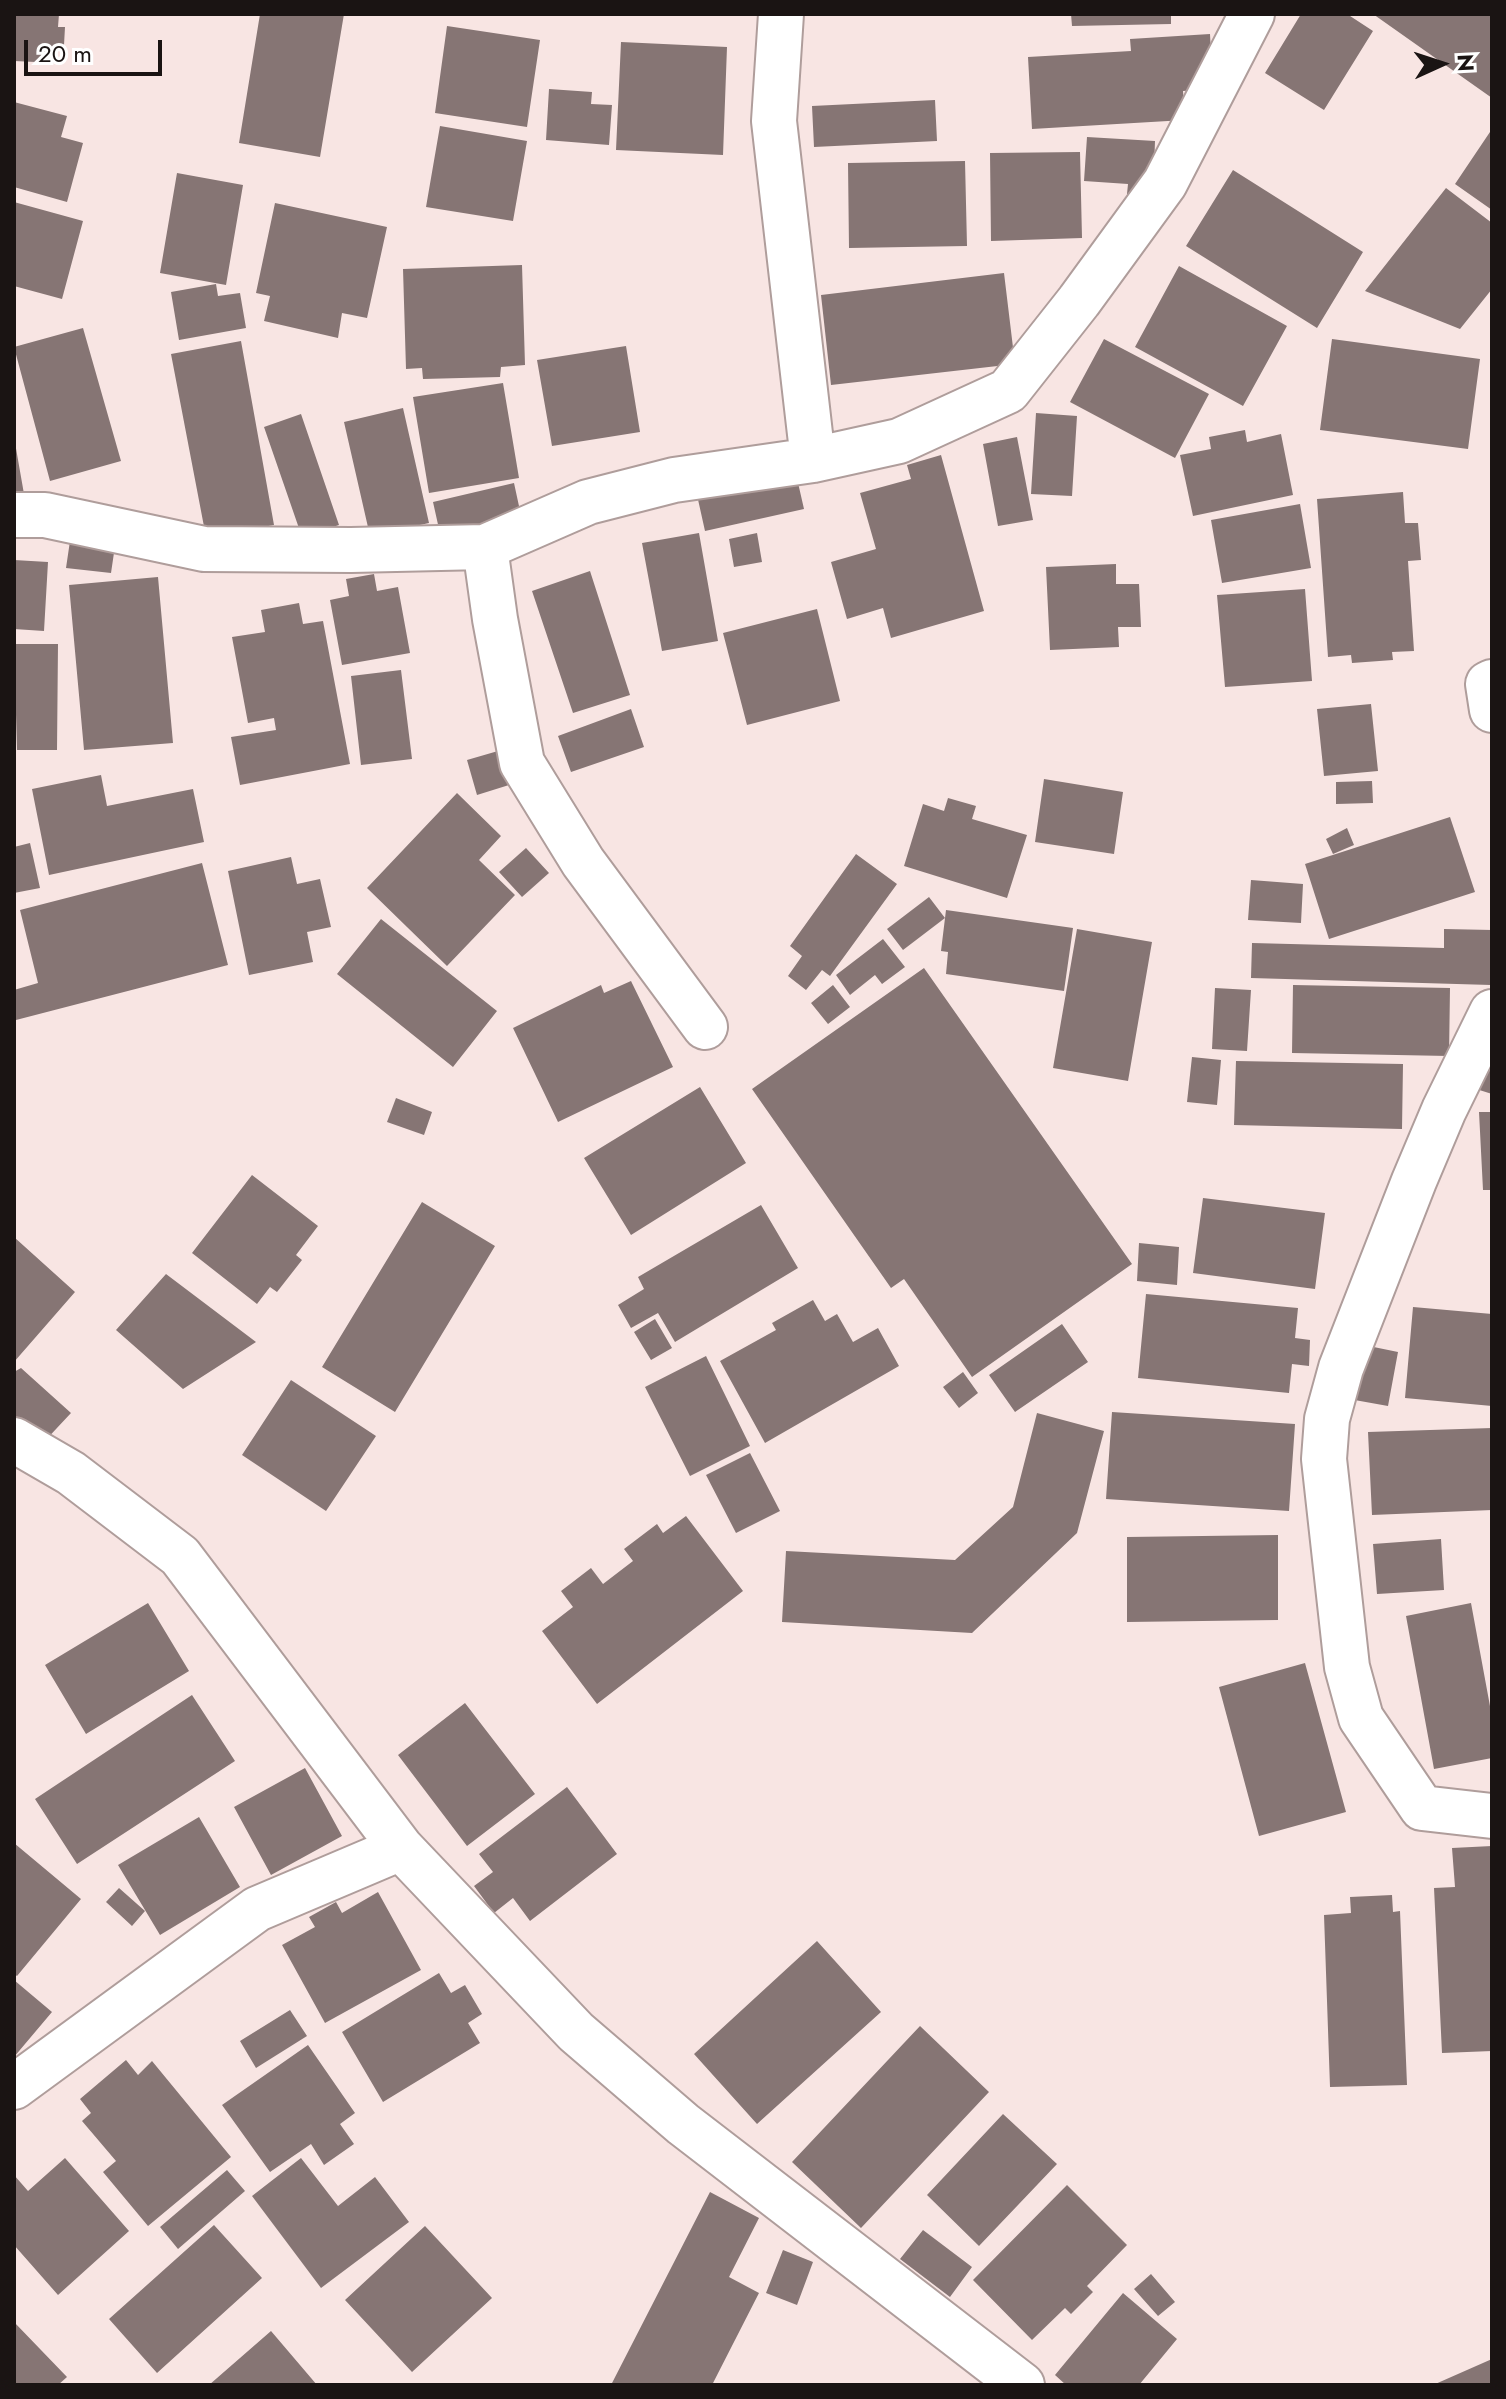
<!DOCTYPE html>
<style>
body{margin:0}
#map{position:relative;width:1506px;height:2399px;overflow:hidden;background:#f8e5e3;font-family:Jost,sans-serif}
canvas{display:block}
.frame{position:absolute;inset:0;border:16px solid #1a1413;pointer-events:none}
.north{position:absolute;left:1402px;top:24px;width:80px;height:80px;-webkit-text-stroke:6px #fff;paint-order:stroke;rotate:87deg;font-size:22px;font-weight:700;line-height:32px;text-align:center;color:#1a1413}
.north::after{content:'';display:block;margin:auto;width:28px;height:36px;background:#1a1413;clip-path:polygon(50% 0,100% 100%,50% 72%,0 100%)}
.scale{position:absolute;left:24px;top:40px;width:138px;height:36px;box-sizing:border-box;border:4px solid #1a1413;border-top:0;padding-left:10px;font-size:24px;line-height:28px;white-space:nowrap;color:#1a1413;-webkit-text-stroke:6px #fff;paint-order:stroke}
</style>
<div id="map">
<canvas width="1506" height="2399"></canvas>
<div class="frame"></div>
<div class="north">N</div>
<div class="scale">20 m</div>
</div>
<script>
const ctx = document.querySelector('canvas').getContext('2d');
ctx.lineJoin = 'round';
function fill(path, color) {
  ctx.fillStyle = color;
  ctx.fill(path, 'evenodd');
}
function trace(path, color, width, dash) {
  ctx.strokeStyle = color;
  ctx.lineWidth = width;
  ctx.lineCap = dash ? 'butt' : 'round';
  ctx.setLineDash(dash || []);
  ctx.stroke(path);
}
fill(new Path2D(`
 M14,14H59L58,27H65L64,45L57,44V63L14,61Z
 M260,14H344L320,157L239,143Z
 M1071,14H1171V24L1072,26Z
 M1301,14H1347L1373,31L1324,110L1265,73Z
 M1373,14H1492V98Z
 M447,26L540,40L527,127L435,113Z
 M1210,34L1213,89L1183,91L1185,120L1032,129L1028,57L1131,51L1130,39Z
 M621,42L727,47L723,155L616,150Z
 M549,89L592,92L591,104L612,105L609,145L546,140Z
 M935,100L937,141L814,147L812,106Z
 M14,102L67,116L61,137L83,143L67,202L14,187Z
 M440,126L527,141L513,221L426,207Z
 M1492,129V210L1455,184Z
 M1087,137L1155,141L1153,196L1127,194L1128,184L1084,181Z
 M1080,152L1082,238L991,241L990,153Z
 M965,161L967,246L849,248L848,163Z
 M1233,170L1363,252L1317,328L1186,246Z
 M177,173L243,185L226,285L160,273Z
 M1446,188L1492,223V289L1460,329L1365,291Z
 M14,202L83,221L62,299L14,286Z
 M275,203L387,227L367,318L342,313L338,338L264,321L270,296L256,293Z
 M522,265L525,365L501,367L500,377L423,379L422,368L406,369L403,269Z
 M1179,266L1287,326L1243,406L1135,347Z
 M1004,273L1015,364L831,385L821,295Z
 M216,284L218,296L240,293L246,328L179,340L171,292Z
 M83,328L121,461L50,481L14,347Z
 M1104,339L1209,394L1175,458L1070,402Z
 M1332,339L1480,359L1468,449L1320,430Z
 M241,341L274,525L206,537L171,354Z
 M626,346L640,432L552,446L537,360Z
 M503,383L519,478L429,493L413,397Z
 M403,408L429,523L370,536L344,422Z
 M1036,413L1077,416L1072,496L1031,494Z
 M301,414L339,525L302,537L264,427Z
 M1245,430L1247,442L1281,434L1293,495L1193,516L1180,455L1211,449L1209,437Z
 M14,437L24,494L14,496Z
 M1017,437L1033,520L998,526L983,444Z
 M941,455L984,611L891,638L883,608L847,619L831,562L876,549L860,493L911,479L907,465Z
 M796,474L804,509L705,531L697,495Z
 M514,483L522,520L441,538L433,502Z
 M1403,492L1405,523H1418L1421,560L1408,561L1414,651L1392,652L1393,660L1352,663L1351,655L1328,657L1317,499Z
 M1300,504L1311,568L1222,583L1211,520Z
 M699,533L718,641L662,651L642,543Z
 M757,533L762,562L734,567L729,539Z
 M70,541L115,546L111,573L66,568Z
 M14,560L48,562L44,631L14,629Z
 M1116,564V584H1139L1141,627H1118L1119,647L1050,650L1046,567Z
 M590,571L630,695L573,713L532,591Z
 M374,574L377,591L398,587L410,653L342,665L330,600L349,596L346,579Z
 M158,577L173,743L84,750L69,585Z
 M1305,589L1312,681L1225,687L1217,595Z
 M299,603L303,624L323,621L350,764L240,785L231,737L276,730L274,718L248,723L232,637L265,632L261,610Z
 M817,609L840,701L747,725L723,633Z
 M14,644H58L57,750H17Z
 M401,670L412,759L361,765L351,676Z
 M1371,704L1378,771L1324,776L1317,709Z
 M631,709L644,747L571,772L558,736Z
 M498,751L509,785L477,795L467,760Z
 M101,775L107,806L193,789L204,842L49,875L32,789Z
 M1044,779L1123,792L1114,854L1035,842Z
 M1372,781L1373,803L1336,804V782Z
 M457,793L501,836L479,860L515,895L447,966L367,888Z
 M948,798L976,806L972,819L1027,835L1007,898L904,866L923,804L944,811Z
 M1450,817L1475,892L1329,939L1305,864Z
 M1347,828L1354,845L1333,854L1326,839Z
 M30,843L40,888L14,893V847Z
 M526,848L549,873L522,897L499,872Z
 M856,854L897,884L830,976L822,970L806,990L788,976L802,956L790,946Z
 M291,857L297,884L320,879L331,927L307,932L313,962L249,975L228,871Z
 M202,863L228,965L16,1020L14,990L38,983L20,910Z
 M1251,880L1303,884L1301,923L1248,920Z
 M929,897L945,918L903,950L887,929Z
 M946,910L1073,928L1064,991L946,974L948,952L941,951Z
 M381,919L497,1011L453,1067L337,974Z
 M1077,929L1152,942L1128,1081L1053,1068Z
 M1444,929L1492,930L1491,985L1251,978L1252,943L1444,948Z
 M883,939L905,967L882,984L875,975L850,995L836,975Z
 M924,968L1132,1264L972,1377L904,1279L891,1288L752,1089Z
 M631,981L673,1067L558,1122L513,1028L601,985L604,993Z
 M833,985L850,1007L828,1024L811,1003Z
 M1293,985L1450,988L1449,1056L1292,1053Z
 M1215,988L1251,990L1247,1051L1212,1049Z
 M1492,1025V1094L1473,1088Z
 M1192,1057L1221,1060L1217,1105L1187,1102Z
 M1236,1061L1403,1064L1402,1129L1234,1125Z
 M700,1087L746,1163L631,1235L584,1158Z
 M396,1098L432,1112L424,1135L387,1122Z
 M1479,1112H1492V1190H1483Z
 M252,1175L318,1226L296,1255L302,1260L277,1292L270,1287L257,1304L192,1253Z
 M1203,1198L1325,1213L1315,1289L1193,1273Z
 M422,1202L495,1246L395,1412L322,1367Z
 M761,1205L798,1268L675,1342L658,1313L631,1328L618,1305L644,1289L638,1277Z
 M14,1237L75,1292L14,1362Z
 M1139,1243L1179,1247L1177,1285L1137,1281Z
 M166,1274L256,1342L183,1389L116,1330Z
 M1146,1294L1298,1308L1295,1338L1310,1340L1309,1366L1292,1364L1289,1393L1138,1378Z
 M813,1300L825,1321L837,1314L853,1342L878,1328L899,1366L765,1443L720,1361L776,1330L772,1323Z
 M1413,1307L1492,1314V1406L1405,1398Z
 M655,1319L672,1348L651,1360L634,1332Z
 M1062,1324L1088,1362L1015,1412L989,1375Z
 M1359,1344L1398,1352L1388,1406L1349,1399Z
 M706,1356L750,1446L690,1476L645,1387Z
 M21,1368L71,1413L42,1444L14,1426V1372Z
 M963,1372L978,1393L959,1408L943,1387Z
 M291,1380L376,1436L326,1511L242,1455Z
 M1112,1412L1295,1424L1289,1511L1106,1499Z
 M1037,1413L1104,1431L1077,1533L972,1633L782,1622L786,1551L955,1560L1013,1507Z
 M1492,1428V1510L1372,1515L1368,1432Z
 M750,1453L780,1511L736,1533L706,1475Z
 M686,1516L743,1591L597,1704L542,1631L573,1607L561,1591L591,1568L603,1584L633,1561L624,1549L657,1524L663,1533Z
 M1278,1535V1620L1127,1622V1537Z
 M1441,1539L1444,1590L1377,1594L1373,1544Z
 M148,1603L189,1671L86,1734L45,1665Z
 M1471,1603L1492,1717V1758L1434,1769L1406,1616Z
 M1305,1663L1346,1812L1259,1836L1219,1687Z
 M192,1695L235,1761L77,1864L35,1799Z
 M465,1703L535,1794L467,1846L398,1755Z
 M305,1768L342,1836L271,1875L234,1807Z
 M567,1787L617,1854L530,1921L513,1898L494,1913L474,1886L493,1872L479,1854Z
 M199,1817L240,1887L160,1935L118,1865Z
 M14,1843L81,1899L17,1976L14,1974Z
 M1492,1846V2051L1442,2053L1434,1888L1455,1887L1452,1848Z
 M119,1888L145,1911L132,1926L106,1902Z
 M378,1892L421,1970L325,2023L282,1945L315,1927L309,1917L336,1902L342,1913Z
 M1392,1895L1393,1912L1400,1911L1407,2085L1330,2087L1324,1915L1351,1913L1350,1897Z
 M817,1941L881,2012L757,2124L694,2054Z
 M439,1973L451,1993L465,1985L482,2014L468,2023L480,2043L383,2102L342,2032Z
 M14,1980L52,2012L14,2057Z
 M290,2010L307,2036L256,2068L240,2041Z
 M920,2026L989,2092L861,2228L792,2162Z
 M308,2045L355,2113L340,2124L354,2144L324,2165L311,2144L270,2172L222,2105Z
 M126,2060L138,2075L152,2061L231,2157L148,2226L103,2172L116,2161L82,2121L91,2113L80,2099Z
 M1003,2114L1057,2164L979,2246L927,2195Z
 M65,2158L129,2231L58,2295L14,2245V2175L28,2191Z
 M301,2158L338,2206L375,2177L409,2222L321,2288L252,2196Z
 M227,2170L245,2191L178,2249L160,2227Z
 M1067,2185L1127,2245L1087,2286L1093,2292L1071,2314L1065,2308L1032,2340L973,2280Z
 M710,2192L759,2218L729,2277L759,2293L712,2385H611Z
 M214,2225L262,2278L157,2373L109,2319Z
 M425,2226L492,2298L412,2372L345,2300Z
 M923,2230L972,2267L950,2297L900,2259Z
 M783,2250L813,2262L797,2305L766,2293Z
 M1151,2274L1175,2302L1158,2316L1134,2289Z
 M1123,2293L1177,2339L1139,2385H1066L1055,2375Z
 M14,2322L67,2377L58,2385H14Z
 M271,2331L317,2385H209Z
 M1492,2359V2385H1433Z`), '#867574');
const minor = new Path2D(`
 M781,14L774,121L813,460
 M14,515H45L204,549L351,550L485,547L588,502L674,480L813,460L899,441L1008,391L1079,301L1165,183L1252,14
 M485,547L495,619L522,763L583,862L705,1027
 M1492,682L1488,684L1492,710
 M1492,1012L1444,1110L1414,1181L1341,1368L1327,1419L1324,1459L1347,1667L1361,1718L1422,1808L1492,1816
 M14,1440L71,1473L180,1556L401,1848
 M14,2087L257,1909L401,1848L576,2032L683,2124L1022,2385`);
trace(minor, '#af9d9b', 48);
trace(minor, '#fff', 44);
</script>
